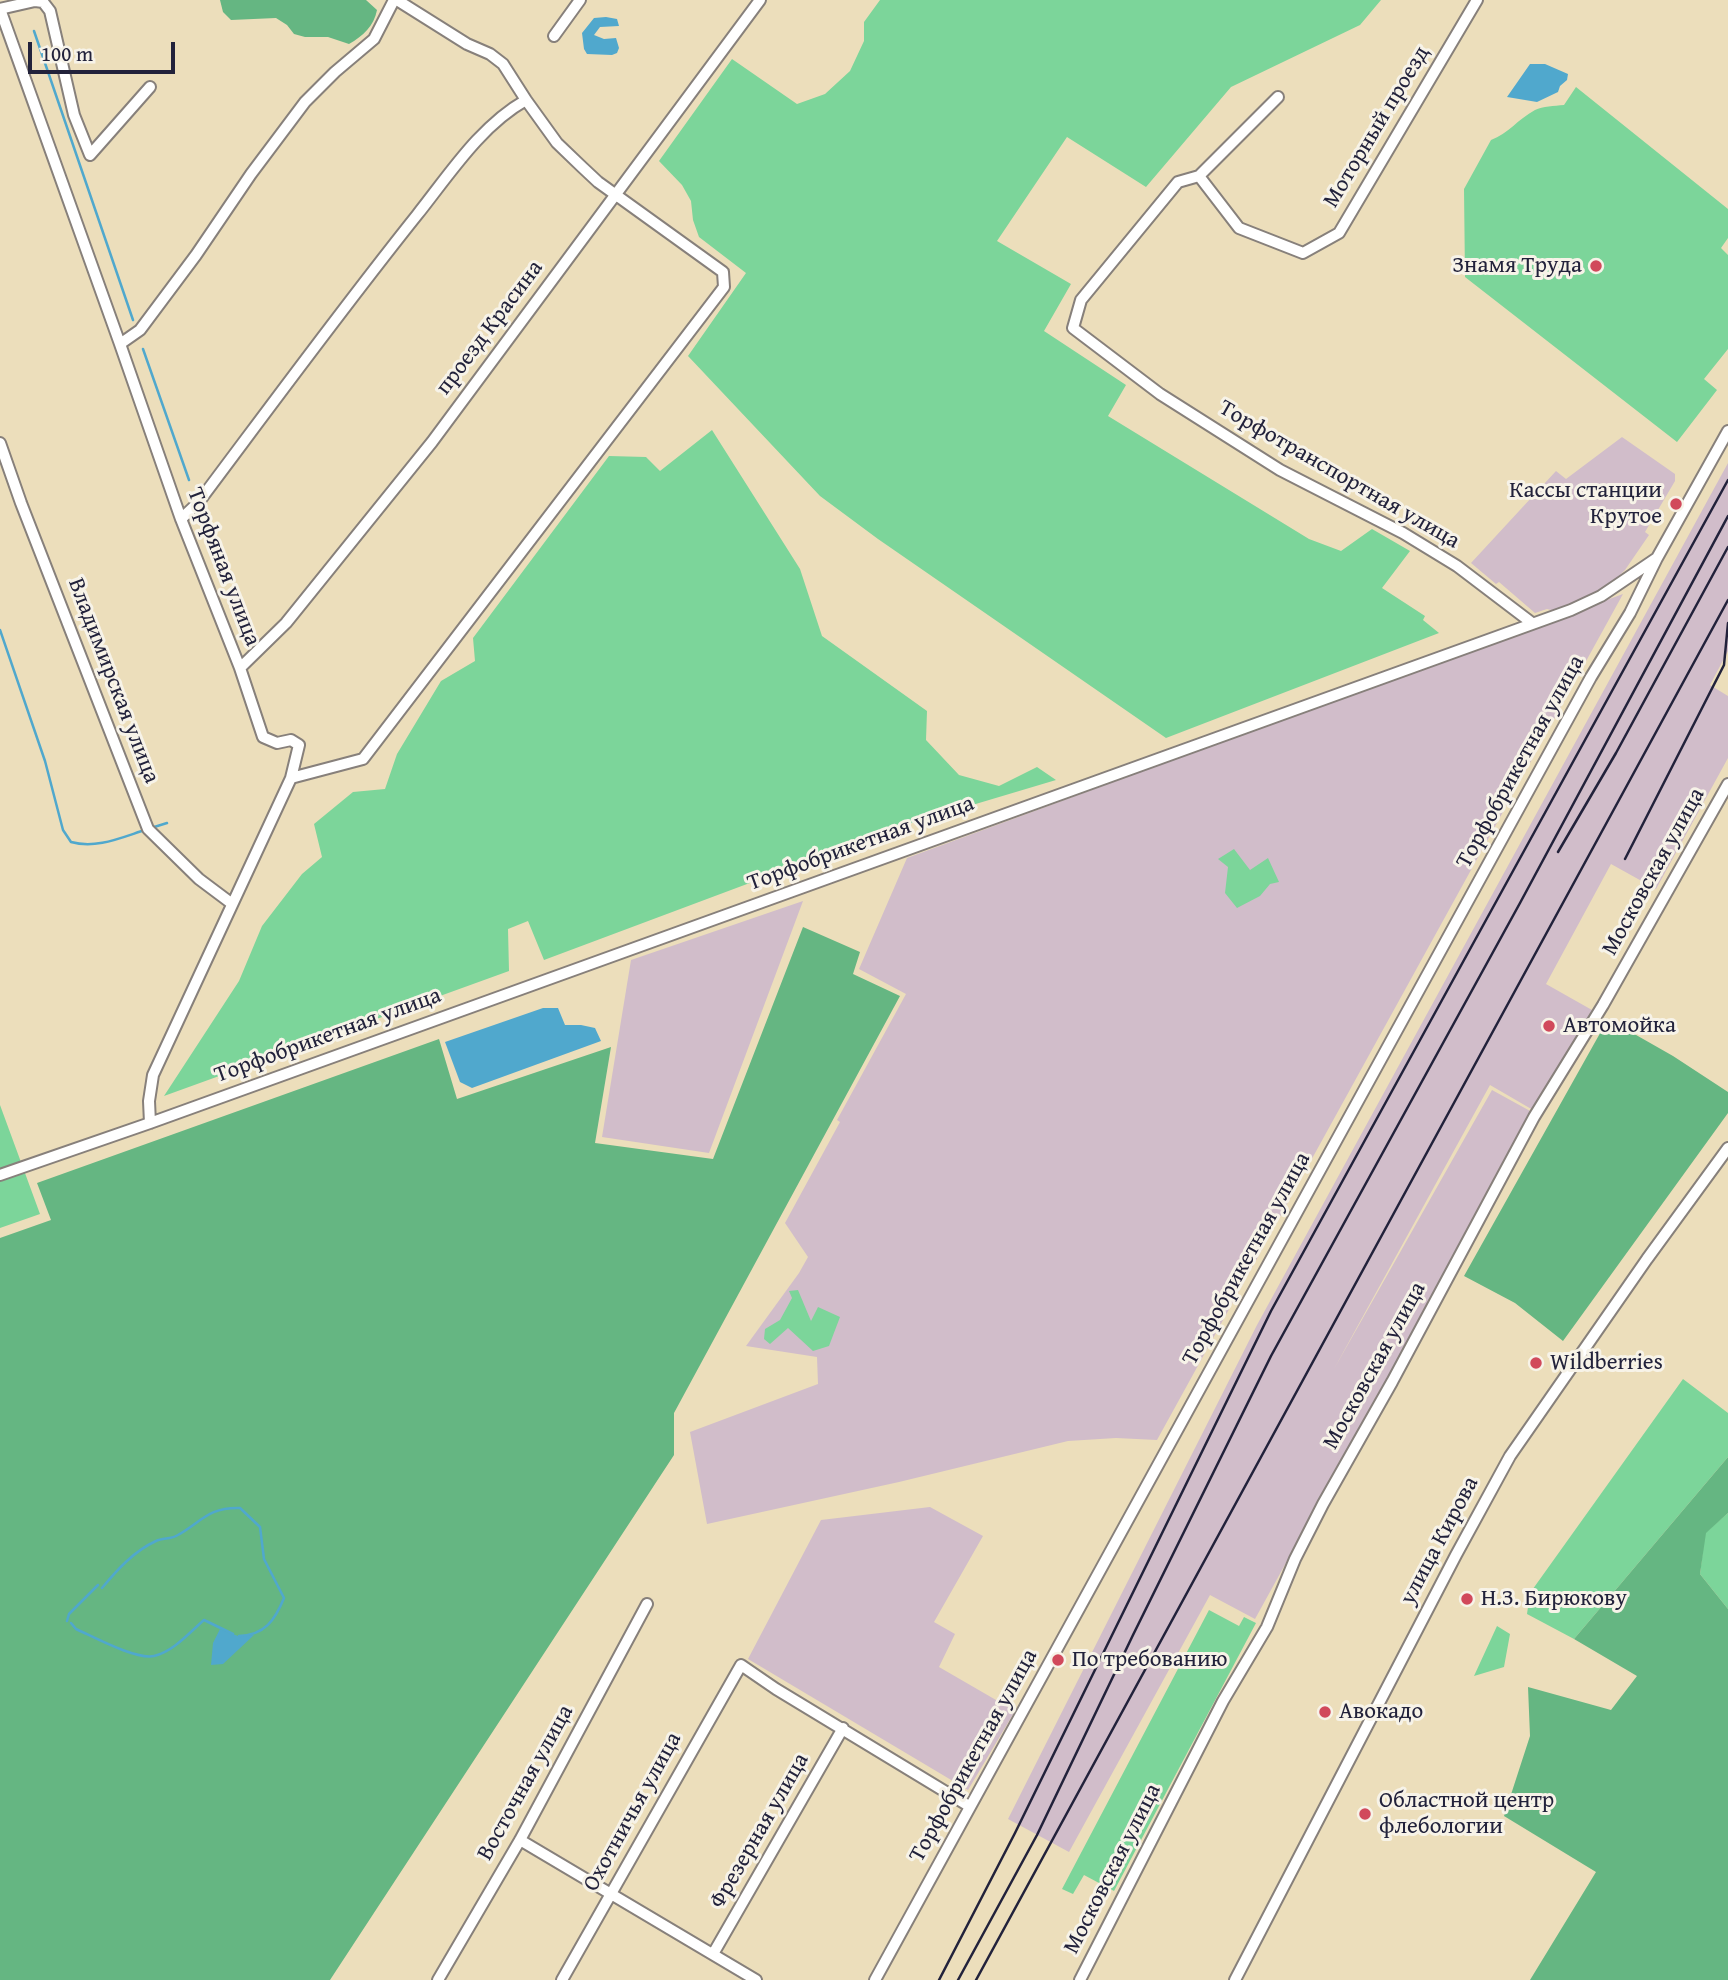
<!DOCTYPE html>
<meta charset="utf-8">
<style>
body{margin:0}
#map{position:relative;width:1728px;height:1980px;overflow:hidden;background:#ecdebb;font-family:"Gentium Book Plus",serif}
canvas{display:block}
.scale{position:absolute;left:28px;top:42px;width:147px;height:32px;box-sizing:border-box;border:4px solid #22223b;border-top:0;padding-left:9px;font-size:21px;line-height:24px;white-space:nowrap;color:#22223b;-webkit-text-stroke:5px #f7f3e8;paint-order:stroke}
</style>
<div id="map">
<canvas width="1728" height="1980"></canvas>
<div class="scale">100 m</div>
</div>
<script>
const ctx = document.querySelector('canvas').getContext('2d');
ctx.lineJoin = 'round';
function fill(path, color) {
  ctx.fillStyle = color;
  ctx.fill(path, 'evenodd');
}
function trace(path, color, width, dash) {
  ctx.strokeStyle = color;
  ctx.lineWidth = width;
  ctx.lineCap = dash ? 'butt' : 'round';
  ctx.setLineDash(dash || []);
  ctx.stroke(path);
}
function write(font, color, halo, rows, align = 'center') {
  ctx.font = font + ' "Gentium Book Plus",serif';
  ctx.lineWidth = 6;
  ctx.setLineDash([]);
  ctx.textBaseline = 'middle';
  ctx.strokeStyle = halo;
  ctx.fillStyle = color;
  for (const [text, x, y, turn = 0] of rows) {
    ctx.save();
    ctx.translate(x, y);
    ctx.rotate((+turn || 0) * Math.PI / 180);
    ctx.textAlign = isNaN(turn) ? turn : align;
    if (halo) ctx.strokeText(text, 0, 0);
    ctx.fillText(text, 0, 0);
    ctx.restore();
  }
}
fill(new Path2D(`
 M1622,437L1675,474V481L1645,532L1649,535L1625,570L1607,588L1555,611L1547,609L1535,613L1499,582L1496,584L1471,563L1556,471L1566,479Z
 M1728,463V651L1710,685L1728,696V758L1656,889L1611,864L1546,984L1592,1010L1533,1110L1490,1085L1334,1369L1492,1090L1532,1112L1426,1309L1255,1619L1210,1595L1069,1852L1008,1819L1257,1325Z
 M1623,594L1157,1440L1116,1438L1068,1441L899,1482L707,1524L690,1432L818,1384L817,1357L746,1346L799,1273L808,1257L785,1223L840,1122L837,1120L906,994L859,969L907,858Z
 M803,901L709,1153L602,1137L631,960Z
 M930,1507L983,1536L934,1622L955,1634L939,1667L1015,1711L968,1790L748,1659L821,1520Z`), '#d1bdca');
fill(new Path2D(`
 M880,0H1381L1360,25L1231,87L1146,187L1067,137L997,241L1071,284L1044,331L1126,385L1108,416L1309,539L1341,551L1372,529L1410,551L1382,588L1425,616L1423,620L1439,633L1166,738L878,539L820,496L688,356L746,273L699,237L693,220L691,201L682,185L659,161L732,59L797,104L825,94L850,71L864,41V22Z
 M1576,87L1728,209V238L1721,248L1728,255V349L1704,379L1717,390L1677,442L1465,277L1464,189L1491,140C1508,134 1518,119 1535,110C1543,106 1554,106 1564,105Z
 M712,430L800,569L822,636L927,711L926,740L959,775L999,786L1037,767L1056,780L902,826L544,960L528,921L508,929L509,971L164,1096L239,981L262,926L302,874L322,857L314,824L353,792L385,789L397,754L441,681L475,661L473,638L609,456L646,457L660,471Z
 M1234,849L1250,870L1268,858L1279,882L1270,884L1260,896L1237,908L1225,893L1228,867L1218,859Z
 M0,1105L40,1214L0,1228Z
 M798,1290L811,1321L818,1307L840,1317L829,1346L813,1351L788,1328L770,1344L764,1339L765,1329L780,1320L792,1298L789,1291Z
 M1683,1379L1728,1413V1457L1574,1639L1527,1614L1530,1593Z
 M1728,1513V1609L1700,1574L1705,1533Z
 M1209,1610L1239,1626L1244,1617L1256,1623L1114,1891L1084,1875L1073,1894L1062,1889Z
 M1497,1626L1510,1634L1504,1667L1474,1676Z`), '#7cd59a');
fill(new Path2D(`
 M220,0H366L377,10C374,26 363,36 349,44L328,37H305L294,34L287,25L276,18L231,20L223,12Z
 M803,927L860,952L853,974L900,996L674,1413V1455L330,1980H0V1238L51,1220L37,1183L439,1039L457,1099L611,1047L595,1143L713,1159Z
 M1608,1019L1673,1056L1728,1092V1113L1563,1341L1515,1303L1464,1276Z
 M1728,1457V1513L1706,1533L1700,1574L1728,1609V1980H1530L1596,1872L1504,1816L1530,1736L1528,1687L1611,1710L1637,1676L1574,1639Z`), '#65b682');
fill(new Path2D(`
 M606,17L617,19L619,26L600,27L594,35L604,39L616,38L619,48L617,53L612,55L587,54L584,49L582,33L594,18Z
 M1530,64H1545L1568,74L1567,80L1560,86L1558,92L1537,102L1507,97Z
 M543,1008H558L565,1025H581L595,1028L601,1041L472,1088L460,1082L445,1042Z
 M220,1629L238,1636L254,1635L223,1664L211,1665L213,1643Z`), '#50a8cd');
trace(new Path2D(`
 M34,31L133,320
 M143,349L189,480
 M0,630L45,761L63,830L71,842C96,849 120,838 145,830
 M151,828L167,823
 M102,1588C117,1570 134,1551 156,1541C162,1538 171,1539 176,1536C201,1523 207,1507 240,1508L260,1527L264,1559L284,1598C275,1620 265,1635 239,1636
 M67,1621L69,1614L98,1585
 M71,1623L76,1629C94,1637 136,1660 154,1656C173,1652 190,1632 204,1620L233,1634`), '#50a8cd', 2.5);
const minor = new Path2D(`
 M0,9L120,344
 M0,9L35,1L43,2L50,11L74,115L90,155L150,87
 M554,36L580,0
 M1278,97L1199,176L1178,182L1081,300L1073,328L1160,394L1280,470L1403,533L1457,566L1532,623
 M1199,176L1239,228L1303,253L1339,233L1477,0
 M0,443L21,503L148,829L199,879L231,903
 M181,519L198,503C270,407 341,310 417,215C449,175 480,126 526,100
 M240,668L286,623L432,442L760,0
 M291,778L363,759L724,287L723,272L598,182L582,167L557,143L526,100L503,64L490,54L467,44L397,0
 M150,1123L149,1101L153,1075L291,778L299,745L291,740L277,743L263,737L240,668L181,519L120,344L140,330L196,255L251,174L305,102L335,72L374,39L394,0
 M0,1175L150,1123L1571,610L1601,596L1657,558
 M520,1840L756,1980
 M713,1954L843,1728
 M438,1980L520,1840L647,1604
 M562,1980L741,1665L776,1689L969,1806
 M875,1980L1591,677L1630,613L1657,558L1728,431
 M1080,1980L1223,1701L1267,1627L1295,1559L1323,1504L1392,1382L1534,1117L1603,1005L1728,784
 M1235,1980L1456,1555L1510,1456L1647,1259L1728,1148`);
trace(minor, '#87807b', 14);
trace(minor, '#fff', 10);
trace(new Path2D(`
 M1558,852L1616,753L1728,547
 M1625,859L1724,665L1728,623
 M939,1980L1015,1833L1271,1311L1728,480
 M958,1980L1037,1835L1133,1635L1271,1356L1520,903L1728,516
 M976,1980L1728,600`), '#22223b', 2.5);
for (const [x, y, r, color] of [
 [1596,266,7,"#d1495b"],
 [1676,504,7,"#d1495b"],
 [1549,1026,7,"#d1495b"],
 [1536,1363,7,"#d1495b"],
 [1467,1599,7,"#d1495b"],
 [1058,1660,7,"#d1495b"],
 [1325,1712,7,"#d1495b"],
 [1365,1814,7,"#d1495b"]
]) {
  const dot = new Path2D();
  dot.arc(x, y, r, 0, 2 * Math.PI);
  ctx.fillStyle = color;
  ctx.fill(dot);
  trace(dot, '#f7f3e8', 2.5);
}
write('23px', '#22223b', '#f7f3e8', [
 ["Моторный проезд",1377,127,-59],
 ["проезд Красина",490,328,-53],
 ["Торфотранспортная улица",1339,475,30],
 ["Торфяная улица",223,567,69],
 ["Владимирская улица",113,681,69],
 ["Торфобрикетная улица",1521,762,-61],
 ["Торфобрикетная улица",861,844,-20],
 ["Московская улица",1654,872,-61],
 ["Торфобрикетная улица",328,1036,-20],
 ["Торфобрикетная улица",1247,1259,-61],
 ["Московская улица",1375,1366,-61],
 ["улица Кирова",1440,1541,-62],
 ["Торфобрикетная улица",974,1756,-61],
 ["Восточная улица",526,1783,-61],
 ["Охотничья улица",633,1812,-61],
 ["Фрезерная улица",760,1831,-60],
 ["Московская улица",1113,1869,-63]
]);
write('23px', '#22223b', '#f7f3e8', [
 ["Знамя Труда",1582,266,"right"],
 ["Кассы станции",1662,491,"right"],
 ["Крутое",1662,517,"right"],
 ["Автомойка",1563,1026],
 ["Wildberries",1550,1363],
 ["Н.З. Бирюкову",1481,1599],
 ["По требованию",1072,1660],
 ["Авокадо",1339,1712],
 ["Областной центр",1379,1801],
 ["флебологии",1379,1827]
], 'left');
</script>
